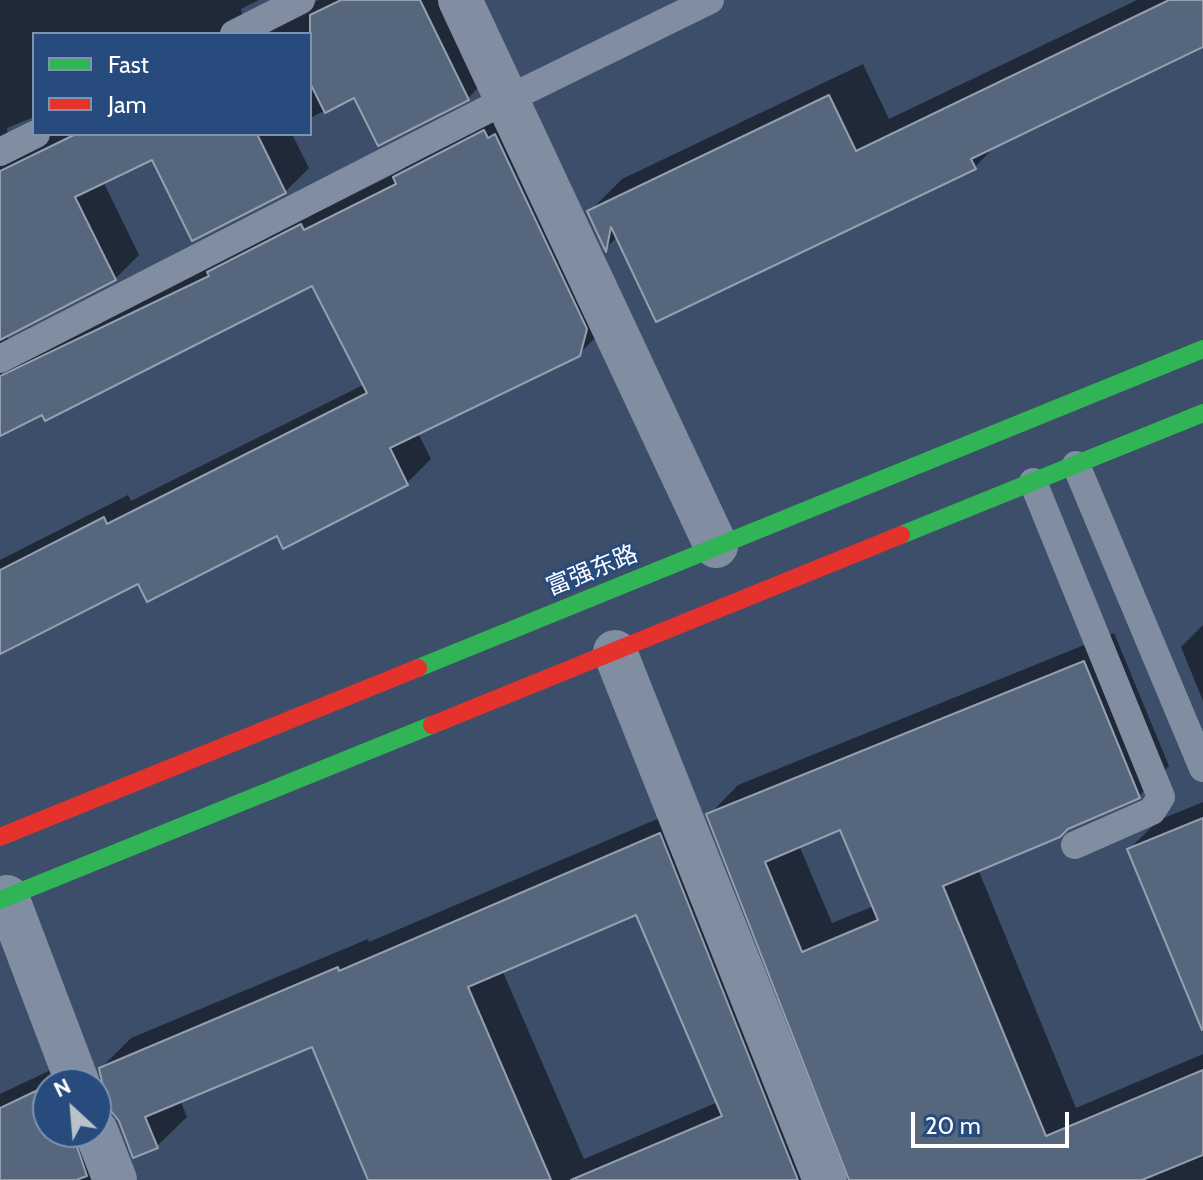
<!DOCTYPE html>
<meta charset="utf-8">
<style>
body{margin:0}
#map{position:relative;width:1203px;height:1180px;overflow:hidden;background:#3c4e6a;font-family:Cabin,sans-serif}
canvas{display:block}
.legend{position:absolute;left:32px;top:32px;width:280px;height:104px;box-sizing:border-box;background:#284b7e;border:2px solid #7e93b2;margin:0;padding:10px 14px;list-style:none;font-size:24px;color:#fff}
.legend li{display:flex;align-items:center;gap:16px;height:40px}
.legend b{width:40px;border:2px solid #7e93b2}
.north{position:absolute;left:32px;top:1068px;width:80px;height:80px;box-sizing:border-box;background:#284b7e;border:2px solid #7e93b2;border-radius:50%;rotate:334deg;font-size:22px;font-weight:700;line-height:32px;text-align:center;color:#fff}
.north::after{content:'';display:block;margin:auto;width:28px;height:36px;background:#bbc1cb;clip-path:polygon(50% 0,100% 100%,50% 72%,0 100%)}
.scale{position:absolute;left:911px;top:1112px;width:158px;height:36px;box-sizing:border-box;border:4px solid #fff;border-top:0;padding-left:10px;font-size:24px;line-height:28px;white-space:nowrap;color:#fff;-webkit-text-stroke:6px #284b7e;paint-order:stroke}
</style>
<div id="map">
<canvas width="1203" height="1180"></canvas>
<ul class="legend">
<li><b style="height:10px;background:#30b455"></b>Fast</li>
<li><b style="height:10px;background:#e5322d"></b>Jam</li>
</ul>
<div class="north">N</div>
<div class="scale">20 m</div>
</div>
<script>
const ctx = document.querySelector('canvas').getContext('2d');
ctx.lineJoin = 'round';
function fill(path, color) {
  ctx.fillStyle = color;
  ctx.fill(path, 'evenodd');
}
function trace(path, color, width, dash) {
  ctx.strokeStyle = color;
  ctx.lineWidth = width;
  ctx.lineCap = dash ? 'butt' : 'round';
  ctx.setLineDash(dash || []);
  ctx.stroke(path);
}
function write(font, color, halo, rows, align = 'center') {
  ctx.font = font + ' Cabin,"Noto Sans SC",sans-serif';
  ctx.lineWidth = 6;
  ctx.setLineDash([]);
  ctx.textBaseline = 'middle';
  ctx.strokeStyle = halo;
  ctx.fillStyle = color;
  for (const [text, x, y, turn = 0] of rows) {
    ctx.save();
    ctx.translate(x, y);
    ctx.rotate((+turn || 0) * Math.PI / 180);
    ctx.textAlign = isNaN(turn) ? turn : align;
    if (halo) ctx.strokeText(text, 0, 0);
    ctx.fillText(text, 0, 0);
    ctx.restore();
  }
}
fill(new Path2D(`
 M0,0H259L241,9L243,19L267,26L319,0H455L492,74L468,98L355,96L310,118V34H34V117L7,128L8,136L25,146L52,134H292L309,168L285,192L153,157L103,181L139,255L115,279L8,334V342L325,202L328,207L402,170L419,154L508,108L603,330L579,354L418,433L431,459L407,483L284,546L278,533L139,581L0,651V560L128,495L131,501L365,384L313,283L0,434Z
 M1137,0H1203V45L997,144L975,167L618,236L606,248L589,212L622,179L863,64L889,119Z
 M1203,625V701L1181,647Z
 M1114,633L1169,766L1139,796L978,869L1076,1108L1203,1054V1180H370L313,1044L180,1100L187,1117L157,1146L103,1106L115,1144L120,1180H0V1094L70,1061L103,1079L101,1068L131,1038L368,939L369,942L690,805L840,1171L851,1175L709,815L738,785ZM841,828L874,906L832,923L799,845ZM637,912L718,1102L584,1159L502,970ZM48,1084H96V1132H48Z
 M1203,802V1026L1129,849L1159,820Z`), '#0007');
const building = new Path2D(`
 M341,0H420L469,100L378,146L354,98L325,113L310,83V15Z
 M1169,0H1203V47L971,159L976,169L656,322L611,227L606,252L587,211L829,95L856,151Z
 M484,130L488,138L495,134L587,329L580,356L390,448L408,485L283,549L277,536L147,602L138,584L0,654V570L104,517L107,524L367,393L312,286L45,421L42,415L0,436V376L209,276L207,272L301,224L304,230L396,184L393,177Z
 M76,134H257L286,193L192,241L152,160L75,197L116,280L0,340V171Z
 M1084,661L1140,798L1068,829L1060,837L943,886L1046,1136L1203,1070V1155L1142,1180H849L706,814ZM840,830L878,920L802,952L765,862Z
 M1203,818V1029L1202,1030L1127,849Z
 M660,833L798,1180H571L722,1116L636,915L468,987L551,1180H368L312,1047L145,1117L158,1148L133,1158L119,1121L111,1111L96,1107L103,1087L99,1068L338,967L339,971Z
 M40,1089L41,1092L48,1089V1132H72L87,1176L76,1180H0V1108Z`);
fill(building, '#56667c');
trace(building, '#949fb0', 2);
trace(new Path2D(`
 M234,34L301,0
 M0,152L36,134
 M0,359L506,100L710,0
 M1076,465L1203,768
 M1033,482L1161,797L1152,811L1075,845`), '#818ea1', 28);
trace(new Path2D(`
 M460,0L716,546
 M615,652L825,1180
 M7,897L78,1084
 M96,1131L115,1180`), '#818ea1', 44);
trace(new Path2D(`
 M901,535L1203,413
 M418,668L1203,349
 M0,900L432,725`), '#30b455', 18);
trace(new Path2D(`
 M432,725L901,535
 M0,837L418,668`), '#e5322d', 18);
write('24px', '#fff', '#284b7e', [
 ["富强东路",592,571,-22]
]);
</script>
